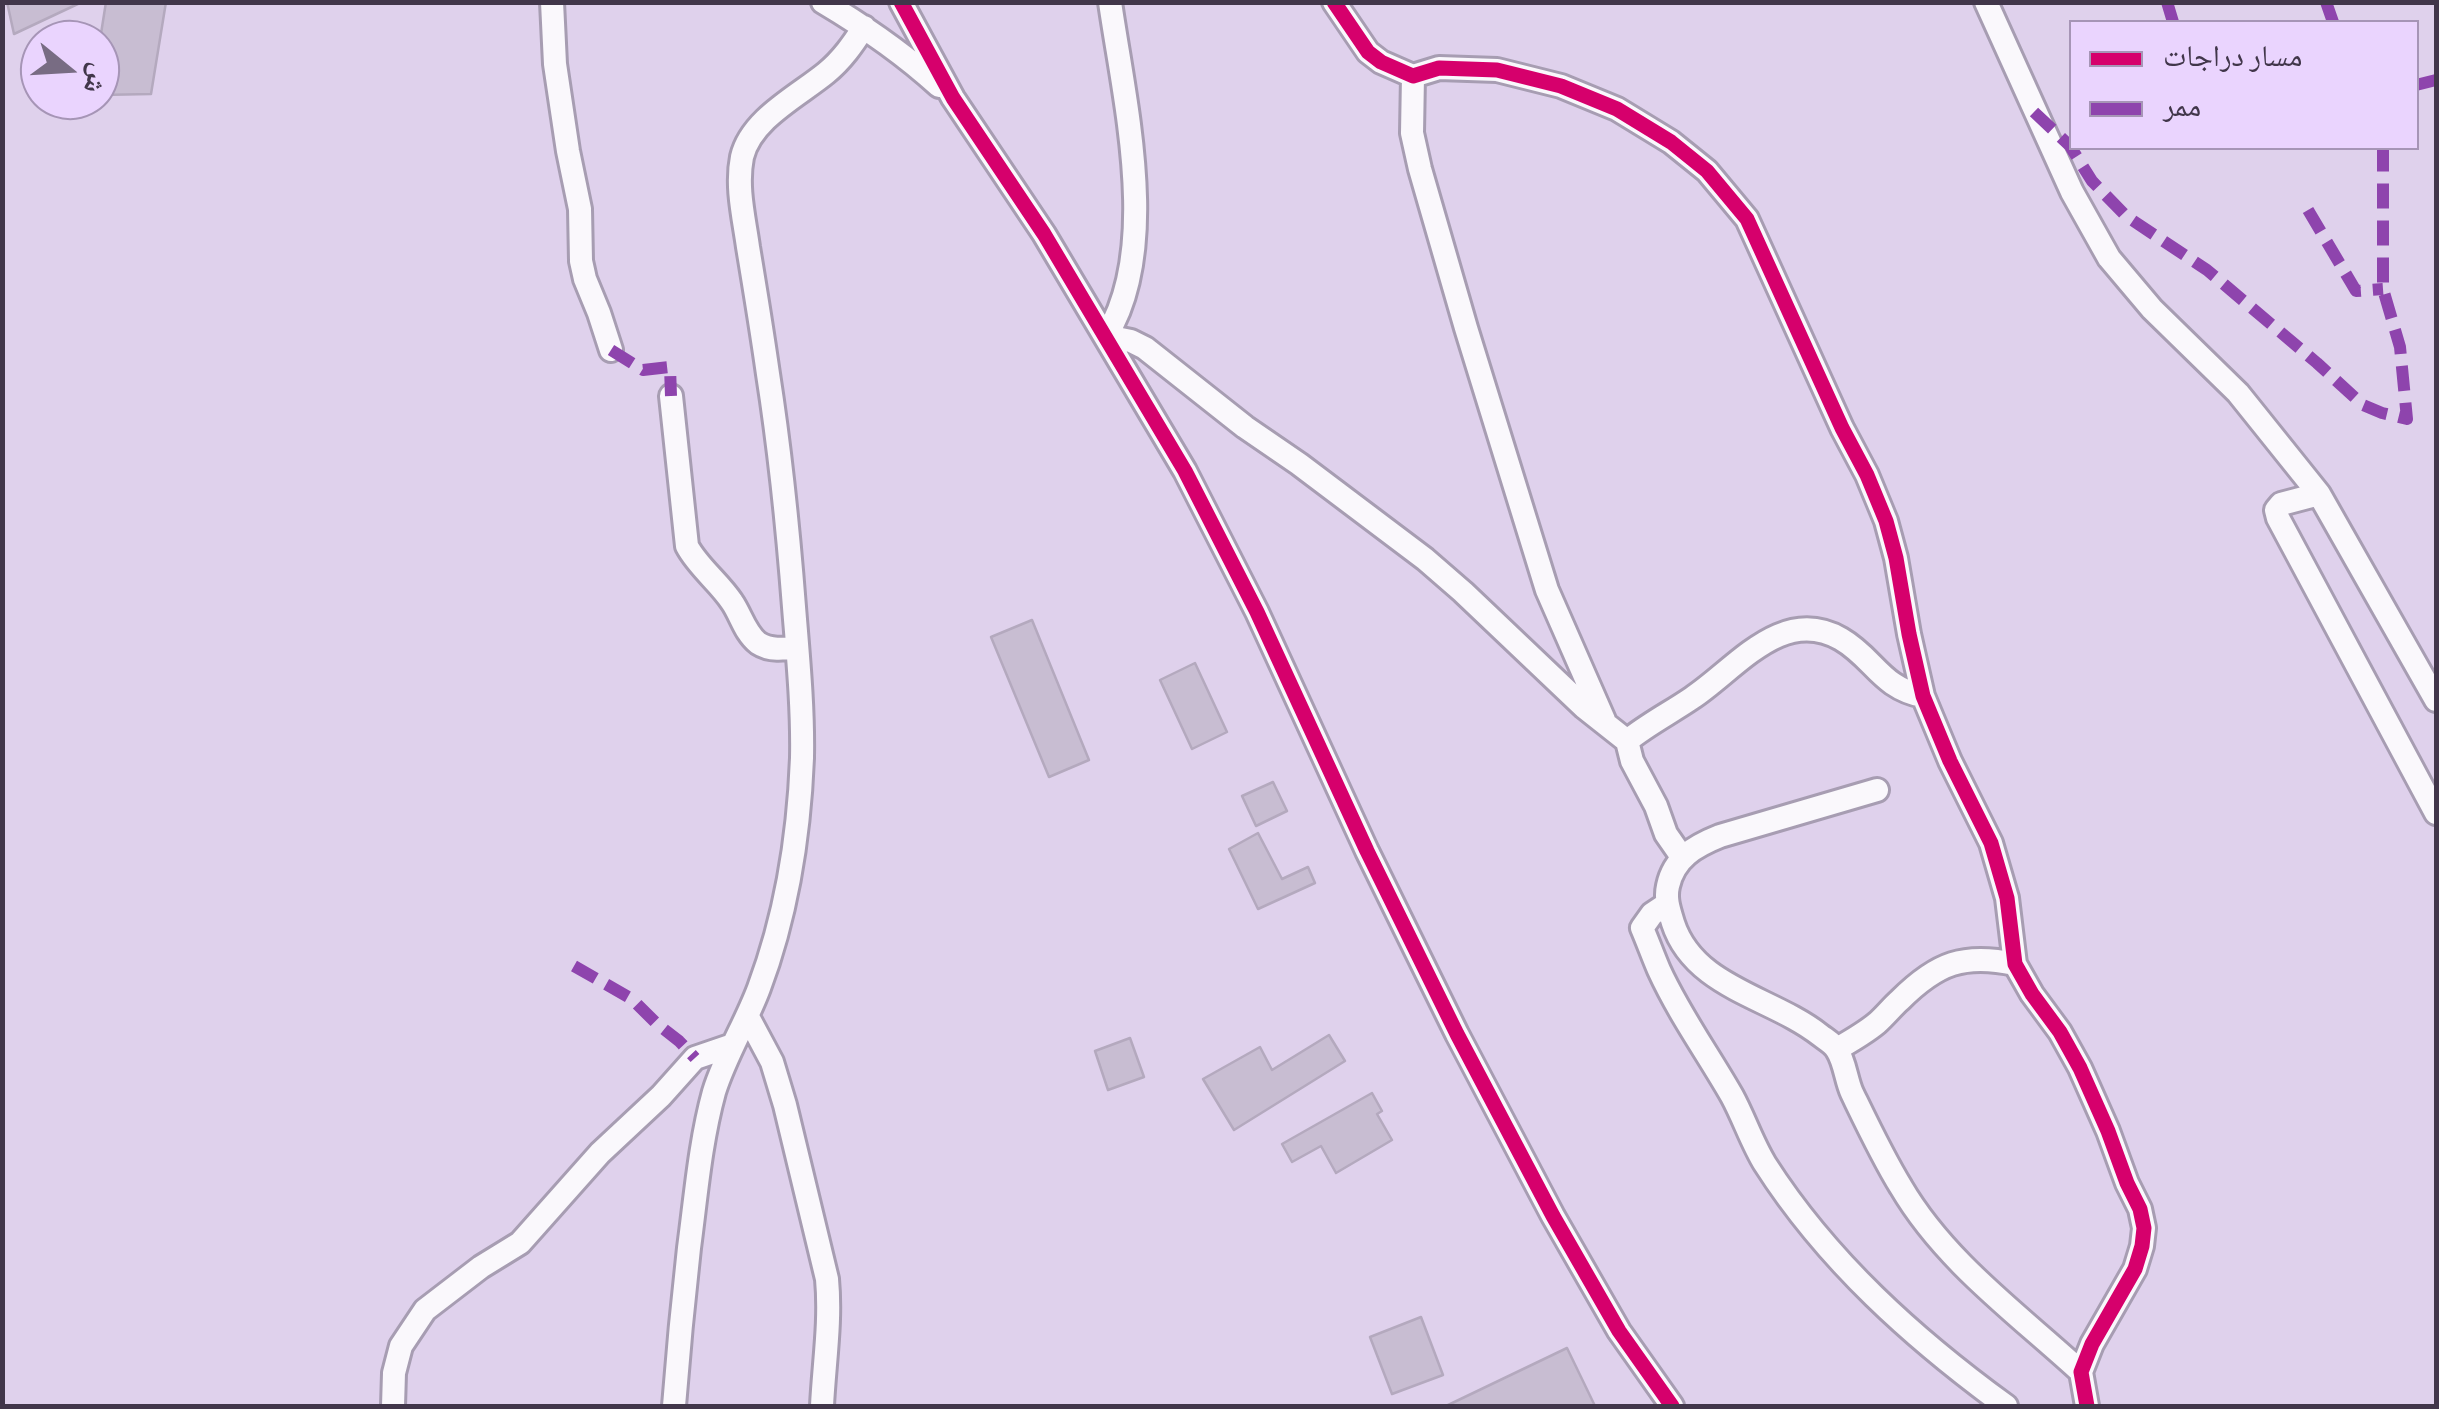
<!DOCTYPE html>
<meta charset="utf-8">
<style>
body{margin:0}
#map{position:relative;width:2439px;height:1409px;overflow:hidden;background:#dfd1ec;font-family:"Crimson Pro","Noto Naskh Arabic",serif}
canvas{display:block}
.frame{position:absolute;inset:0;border:5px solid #41364a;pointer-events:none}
.legend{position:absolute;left:2069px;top:20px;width:350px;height:130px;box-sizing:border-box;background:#ead4fe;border:2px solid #a695b6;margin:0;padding:12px 18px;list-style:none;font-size:30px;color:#41364a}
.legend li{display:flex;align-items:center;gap:20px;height:50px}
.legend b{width:50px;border:2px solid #a695b6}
.north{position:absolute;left:20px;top:20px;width:100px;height:100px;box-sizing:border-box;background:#ead4fe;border:2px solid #a695b6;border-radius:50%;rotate:108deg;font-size:28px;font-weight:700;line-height:40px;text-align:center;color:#41364a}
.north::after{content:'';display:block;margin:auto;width:35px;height:45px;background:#786c83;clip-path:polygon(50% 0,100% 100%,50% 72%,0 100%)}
</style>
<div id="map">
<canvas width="2439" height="1409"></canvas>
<div class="frame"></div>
<ul class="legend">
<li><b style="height:12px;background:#d6006c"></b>مسار دراجات</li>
<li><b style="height:12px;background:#8e44ad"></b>ممر</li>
</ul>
<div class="north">ش</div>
</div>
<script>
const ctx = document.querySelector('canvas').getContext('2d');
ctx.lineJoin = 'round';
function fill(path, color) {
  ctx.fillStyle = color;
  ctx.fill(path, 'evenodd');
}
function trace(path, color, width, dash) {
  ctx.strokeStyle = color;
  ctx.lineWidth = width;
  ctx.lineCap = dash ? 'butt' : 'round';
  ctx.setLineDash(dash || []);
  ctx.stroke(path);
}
const building = new Path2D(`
 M7,2H82L14,34Z
 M106,2H166L151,94L100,95V40Z
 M1032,620L1089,760L1049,777L991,637Z
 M1195,663L1227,732L1192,749L1160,680Z
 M1273,782L1287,811L1256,826L1242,796Z
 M1258,833L1282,879L1308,867L1315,883L1258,909L1229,849Z
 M1329,1035L1345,1061L1234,1130L1203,1079L1260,1047L1272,1070Z
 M1130,1038L1144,1077L1108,1090L1095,1051Z
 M1372,1093L1382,1111L1377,1114L1392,1140L1336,1173L1321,1146L1292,1162L1282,1144Z
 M1421,1317L1443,1375L1392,1394L1370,1337Z
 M1567,1348L1595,1406H1446Z`);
fill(building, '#c8bdd2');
trace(building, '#b4a9be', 2.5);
const street = new Path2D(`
 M552,2L555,64L568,151L580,209L581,261L585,279L599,313L611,350
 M823,2C865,27 903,53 939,86
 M901,2L953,98L1044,234L1185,471L1257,612L1367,851L1457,1034L1553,1216L1619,1331L1672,1406
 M1334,2L1368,52L1381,62L1413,76L1439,68L1497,70L1561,86L1617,109L1671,142L1707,171L1747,219L1842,428L1867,475L1886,521L1896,558L1909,634L1923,696L1950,761L1991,843L2007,898L2015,964L2032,994L2060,1032L2080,1068L2108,1131L2127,1183L2140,1209L2144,1228L2142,1246L2135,1269L2092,1344L2081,1372L2087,1406
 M1986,2L2072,192L2109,258L2152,309L2238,393L2319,494L2436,700
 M1413,76L1412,133L1420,169L1466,328L1547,590L1604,720
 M1106,336L1131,341L1145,348L1245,427L1299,464L1425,559L1463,592L1584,707L1627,741L1632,761L1656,806L1666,834L1682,857
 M1106,336C1161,248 1124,100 1110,2
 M671,396L687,546C698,567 719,582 732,602C741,615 745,633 758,643C770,651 784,649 797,647
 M2319,494L2281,504L2276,510L2278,518L2436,813
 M1627,741C1648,724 1670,713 1692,698C1736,669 1782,605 1841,639C1874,658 1881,688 1923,696
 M1877,790L1720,836C1695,846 1674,858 1668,886C1665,899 1669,910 1673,923C1694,988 1772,997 1820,1035C1825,1039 1834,1044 1837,1050C1845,1062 1846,1080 1852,1093C1867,1124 1883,1158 1901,1187C1945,1262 2018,1314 2081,1372
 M1667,904L1652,914L1642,928C1648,942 1653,956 1659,970C1679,1014 1708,1054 1732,1096C1744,1118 1752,1143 1765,1164C1827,1261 1914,1339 2006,1406
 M748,1017L772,1062L785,1105L827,1279C831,1322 824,1364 822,1406
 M1837,1049C1851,1041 1865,1033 1877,1023C1885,1016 1892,1007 1900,1000C1937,963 1964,953 2015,964
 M393,1406L394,1373L401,1346L425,1310L481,1267L520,1243L600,1153L661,1096L695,1058L733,1045
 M674,1406C678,1354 683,1301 689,1248C696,1196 700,1143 714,1092C725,1056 746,1023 759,988C786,916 799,835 802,758C803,708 798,657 794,607C788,529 780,451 768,374C762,332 755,289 748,247C744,218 736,187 742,157C751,119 798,96 826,73C842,60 853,44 864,27`);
trace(street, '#a79db2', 28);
trace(street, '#faf8fc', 22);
trace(new Path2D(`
 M2167,2L2173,22
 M2326,2L2333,22
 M2416,85L2436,80
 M2034,112L2070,146L2092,181L2126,216L2207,270L2317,363L2363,405L2382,413L2407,419L2400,347L2383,289V148
 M2308,210L2356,291L2383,289
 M611,350L643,370L670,367L671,396
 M574,966L632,999L656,1023L679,1041L695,1058`), '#8e44ad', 12, [25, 12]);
trace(new Path2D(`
 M901,2L953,98L1044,234L1185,471L1257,612L1367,851L1457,1034L1553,1216L1619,1331L1672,1406
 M1334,2L1368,52L1381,62L1413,76L1439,68L1497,70L1561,86L1617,109L1671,142L1707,171L1747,219L1842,428L1867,475L1886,521L1896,558L1909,634L1923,696L1950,761L1991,843L2007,898L2015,964L2032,994L2060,1032L2080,1068L2108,1131L2127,1183L2140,1209L2144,1228L2142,1246L2135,1269L2092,1344L2081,1372L2087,1406`), '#d6006c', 15);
</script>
